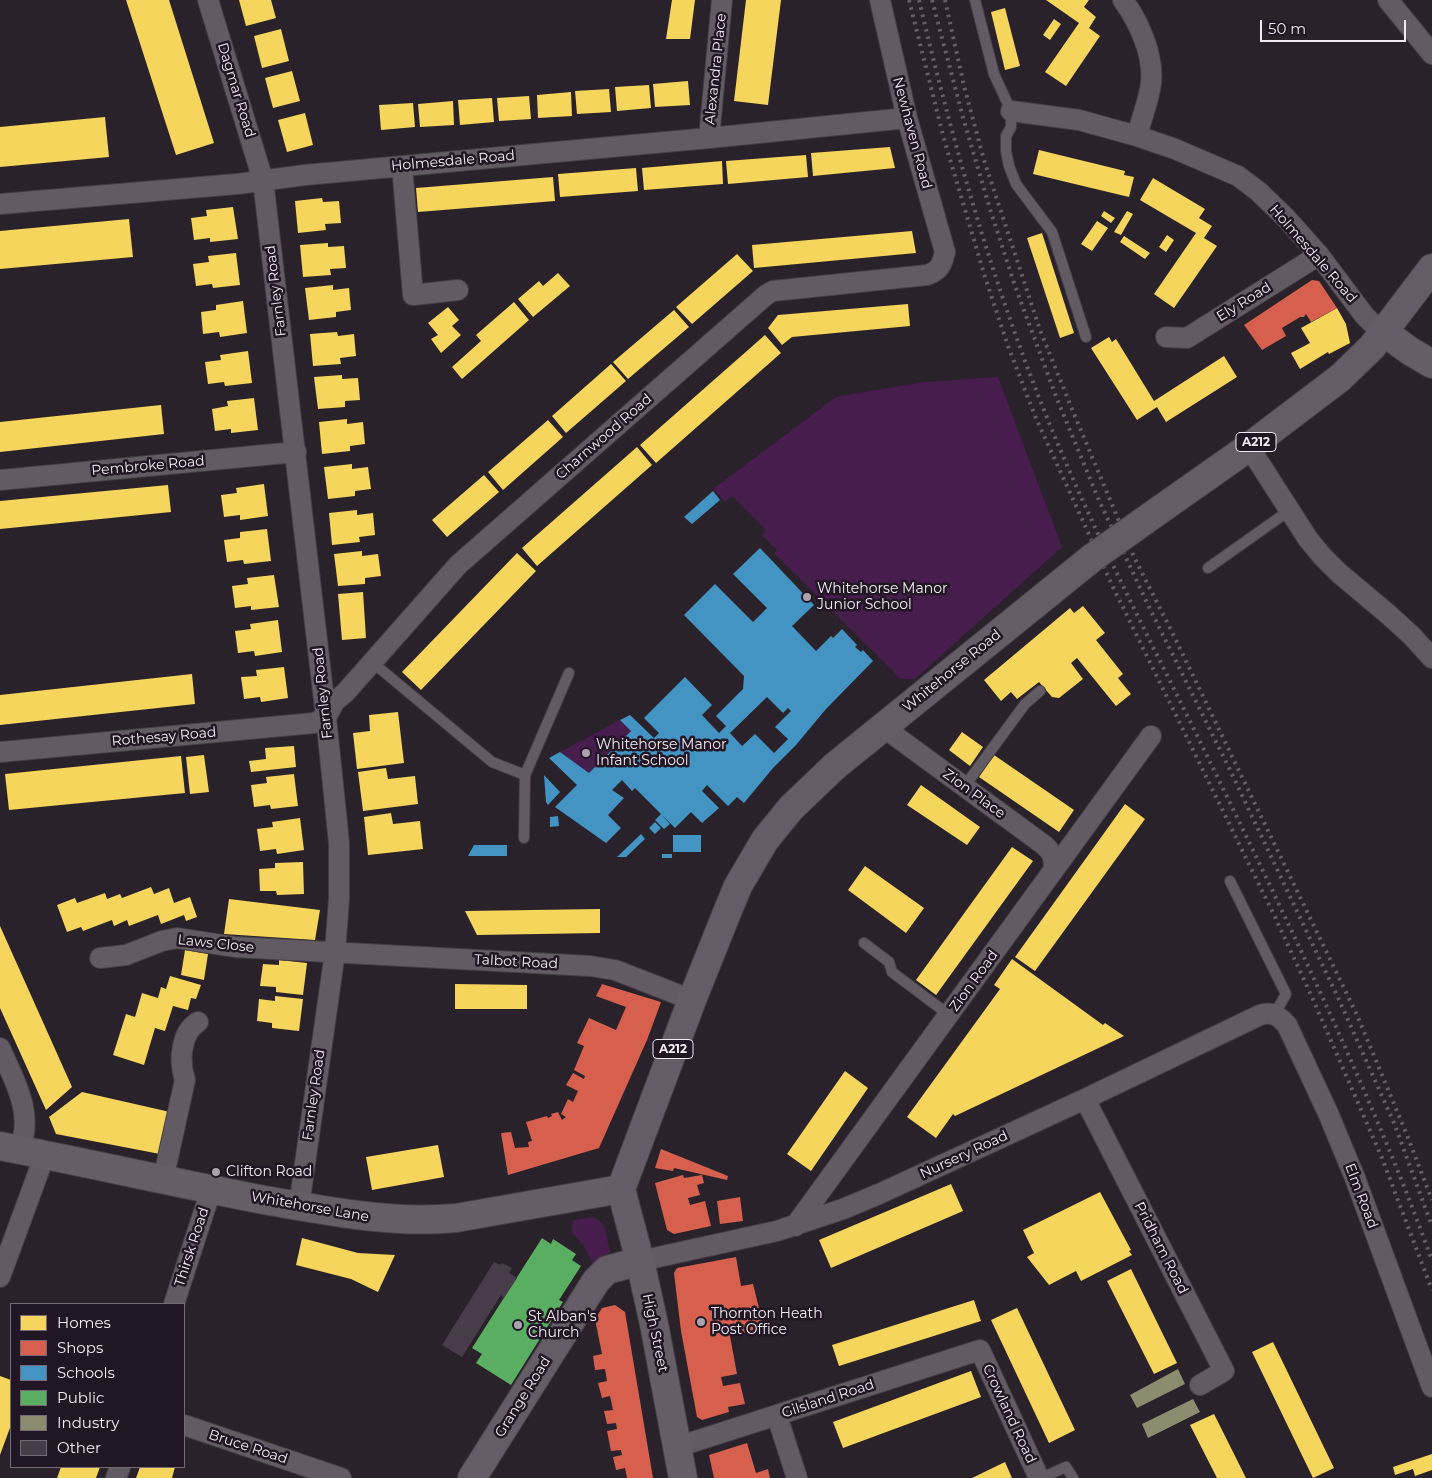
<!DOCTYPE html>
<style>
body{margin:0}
#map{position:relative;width:1432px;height:1478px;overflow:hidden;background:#29222a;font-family:Montserrat,sans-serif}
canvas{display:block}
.legend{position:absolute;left:10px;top:1303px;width:175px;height:165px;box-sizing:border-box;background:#211623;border:1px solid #756b76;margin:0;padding:6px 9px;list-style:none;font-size:15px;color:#f2eaf3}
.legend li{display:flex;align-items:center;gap:10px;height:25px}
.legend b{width:25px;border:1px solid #756b76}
.scale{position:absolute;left:1260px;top:20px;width:146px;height:22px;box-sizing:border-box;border:2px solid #f2eaf3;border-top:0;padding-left:6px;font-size:15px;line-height:18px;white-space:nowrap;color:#f2eaf3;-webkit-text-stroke:4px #211623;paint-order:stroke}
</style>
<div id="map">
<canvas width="1432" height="1478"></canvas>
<ul class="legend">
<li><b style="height:14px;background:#f6d55c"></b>Homes</li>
<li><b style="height:14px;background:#d6604d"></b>Shops</li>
<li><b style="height:14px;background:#4393c3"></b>Schools</li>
<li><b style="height:14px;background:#5aae61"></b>Public</li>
<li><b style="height:14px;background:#8c8c6e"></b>Industry</li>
<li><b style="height:14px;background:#483b4a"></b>Other</li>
</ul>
<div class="scale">50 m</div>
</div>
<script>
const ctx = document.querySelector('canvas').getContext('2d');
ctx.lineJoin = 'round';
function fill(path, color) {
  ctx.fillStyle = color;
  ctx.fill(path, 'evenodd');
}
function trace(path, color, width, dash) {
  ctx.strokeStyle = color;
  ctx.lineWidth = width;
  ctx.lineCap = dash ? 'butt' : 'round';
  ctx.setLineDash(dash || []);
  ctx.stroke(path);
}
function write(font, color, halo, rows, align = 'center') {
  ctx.font = font + ' Montserrat,sans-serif';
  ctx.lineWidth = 5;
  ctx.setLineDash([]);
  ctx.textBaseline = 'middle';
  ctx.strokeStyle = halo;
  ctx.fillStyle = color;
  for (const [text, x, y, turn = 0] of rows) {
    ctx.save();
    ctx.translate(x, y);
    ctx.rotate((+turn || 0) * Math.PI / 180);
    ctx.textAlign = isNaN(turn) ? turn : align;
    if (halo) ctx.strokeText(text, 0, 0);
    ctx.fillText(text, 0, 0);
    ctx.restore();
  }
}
fill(new Path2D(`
 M998,377L1062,547L915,679H901L774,553L777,550L762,535L766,530L732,496L725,502L713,489L836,397L925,382Z
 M620,720L631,731L589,773L560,752Z
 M594,1217L604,1225L610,1252L593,1266C589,1253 582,1242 572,1233L573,1220Z`), '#471d4e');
fill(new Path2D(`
 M126,0H169L214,143L176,155Z
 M239,0H271L276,18L246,26Z
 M672,0H695L690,39H666Z
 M746,0H781L768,105L734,101Z
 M1046,0H1089L1084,7L1096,17L1089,28L1100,36L1066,86L1045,72L1079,23Z
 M1005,8L1020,66L1005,70L991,12Z
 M1054,19L1061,24L1050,40L1043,35Z
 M281,29L289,61L262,68L254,36Z
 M292,71L300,101L273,108L265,78Z
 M688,81L690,105L655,107L653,84Z
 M649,85L651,108L617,111L615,87Z
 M609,89L611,112L577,114L575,91Z
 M571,92L572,116L538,118L537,95Z
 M529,96L531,119L499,121L497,98Z
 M492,98L494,122L460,125L458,100Z
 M453,101L454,125L420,127L418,104Z
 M413,103L415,127L381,130L379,105Z
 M305,113L313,145L287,152L278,120Z
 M105,117L109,157L0,167V127Z
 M890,147L895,168L813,176L811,153Z
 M1039,150L1125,171L1124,175L1134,177L1129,197L1033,174Z
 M806,155L808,177L728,184L726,161Z
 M722,161L723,184L644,190L642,168Z
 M636,168L638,191L560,197L558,174Z
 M553,177L555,201L418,212L416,188Z
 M1153,178L1205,209L1199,218L1212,226L1204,238L1217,246L1174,308L1154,294L1196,233L1140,200Z
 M322,198L323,202L339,201L341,223L325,224L326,230L298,233L295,201Z
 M233,207L238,239L210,242V238L194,240L191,218L207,216L206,210Z
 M1104,211L1115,218L1111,223L1101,216Z
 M1127,211L1133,214L1121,235L1114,232Z
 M129,219L133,257L0,269V231Z
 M1097,221L1108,228L1092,251L1081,244Z
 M912,231L916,253L754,268L752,245Z
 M1042,233L1074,333L1060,338L1027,238Z
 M1167,235L1174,240L1166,252L1159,247Z
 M1124,236L1150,253L1145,259L1120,242Z
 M328,243V247L344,246L346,268L330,269L331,275L303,277L300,245Z
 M236,253L240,285L213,288L212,284L196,286L193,264L209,262L208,256Z
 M737,254L753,271L692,324L676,307Z
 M558,273L570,286L533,317L518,299L539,281L543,286Z
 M333,285V290L349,288L351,310L336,312V317L309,320L305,288Z
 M243,301L247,333L220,337L219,332L203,334L201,312L216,310V305Z
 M514,302L529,320L462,379L452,367L481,341L476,335Z
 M908,304L910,326L792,337L782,345L768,328L778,315Z
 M448,307L459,320L452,326L461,335L441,353L431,339L438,335L428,323Z
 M1337,308L1346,324L1350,343L1329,354L1328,352L1300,369L1291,353L1310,343L1301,328Z
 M674,310L689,327L628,379L613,362Z
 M337,332L338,336L354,334L356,356L340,358L341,364L313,366L310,334Z
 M765,335L781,353L656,463L640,445Z
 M1109,337L1112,342L1116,339L1154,401L1224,356L1237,377L1166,422L1157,407L1137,420L1091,348Z
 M248,351L252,383L225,386L224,382L208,384L205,362L221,360L220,355Z
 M611,364L626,381L566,433L552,416Z
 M342,375V379L358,378L360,400L345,401V407L318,409L314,377Z
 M254,398L258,430L231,433V429L215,431L212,409L228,406L227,401Z
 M161,405L164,434L0,452V422Z
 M347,419V424L363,422L365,444L350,446V451L322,454L319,422Z
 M548,420L563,437L503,490L488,472Z
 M637,447L652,465L537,566L522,548Z
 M352,464V469L368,467L371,489L355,491V496L328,499L324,467Z
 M484,475L499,492L447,537L432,520Z
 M264,484L268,516L240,520V515L224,517L221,495L237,493L236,488Z
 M168,485L171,512L0,529V501Z
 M357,510V515L373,513L375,535L359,537L360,542L332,545L329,513Z
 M267,529L271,561L244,564L243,560L227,562L224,540L240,538V532Z
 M362,551V556L378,554L381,576L365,578V584L338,586L334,554Z
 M517,553L536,571L421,690L402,672Z
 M274,575L279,607L251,610V606L235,608L232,586L248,584L247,578Z
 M363,592L366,638L342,640L338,594Z
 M1083,606L1105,633L1096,640L1123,674L1118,678L1131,694L1116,706L1077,658L1071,663L1083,679L1059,698L1052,697L1039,682L1017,699L1011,692L1001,701L984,680L1070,608L1074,613Z
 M278,620L282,652L255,656L254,651L238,653L235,631L251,629L250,624Z
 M284,667L288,698L261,702L260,697L244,699L241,677L257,676L256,670Z
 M192,674L195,704L0,725V695Z
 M398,712L404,763L357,769L353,733L370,731L369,715Z
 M962,732L983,747L970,766L949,750Z
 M294,746L296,767L251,772L249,761L266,759L265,748Z
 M204,755L209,792L190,794L186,757Z
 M994,755L1074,810L1059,832L979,777Z
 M181,756L185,793L9,810L5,774Z
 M386,768L388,779L415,776L418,804L363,811L358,772Z
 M294,774L298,806L271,809L270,805L254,807L251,785L267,783L266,777Z
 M921,785L980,827L967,845L907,805Z
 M1125,804L1145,819L1035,971L1015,957Z
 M391,813L393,824L420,821L423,849L368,855L364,817Z
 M300,818L304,850L277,854L276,849L260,851L257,829L273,827L272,822Z
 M1012,847L1033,861L936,995L916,980Z
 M303,862L304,894L277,895L276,891H260L259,869L275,868V863Z
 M865,866L924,908L906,933L848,890Z
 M151,887L154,894L169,888L174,903L190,897L197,917L186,921L184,915L161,924L158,915L129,926L127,920L114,926L112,920L83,931L81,927L67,932L57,905L75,898L77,903L105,893L107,899L120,894L122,898Z
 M229,899L320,910L315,940L224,934Z
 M600,909V933L477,935L465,911Z
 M0,926L72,1087L46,1110L0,1008Z
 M185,950L208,954L204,980L181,975Z
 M1012,959L1103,1025L1105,1023L1124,1036L955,1116L953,1114L936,1138L907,1117L1000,989L994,985Z
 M279,960L307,963L303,995L276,992V987L260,986L263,964L279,965Z
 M170,976L201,985L196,999L191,998L188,1010L173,1006L165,1031L155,1028L144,1065L113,1055L126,1014L135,1017L142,993L158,998L161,987L166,989Z
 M455,984L527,985V1009H455Z
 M275,996L303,999L299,1031L272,1028V1023L257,1021L259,999L275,1001Z
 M845,1071L868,1088L811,1171L787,1154Z
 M82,1092L170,1112L160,1154L56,1134L49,1117Z
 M438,1145L444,1177L372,1190L366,1157Z
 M951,1184L963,1211L831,1268L819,1240Z
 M1100,1192L1131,1250L1129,1251L1132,1255L1081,1281L1076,1271L1049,1285L1027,1257L1034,1253L1023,1230Z
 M302,1238L358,1253L395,1255L378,1292L351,1279L296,1265Z
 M1131,1269L1177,1363L1154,1374L1107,1281Z
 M974,1300L981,1321L839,1366L832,1345Z
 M1017,1308L1075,1430L1049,1443L991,1320Z
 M1273,1342L1334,1468L1313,1478L1252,1352Z
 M971,1371L981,1397L843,1448L833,1422Z
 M0,1376L11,1380V1425L0,1455Z
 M1214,1414L1246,1478H1217L1190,1425Z
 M1432,1454V1470L1415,1476L1413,1469L1395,1475L1393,1467Z
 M1005,1462L1012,1478H972Z
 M61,1467H100L96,1478H57Z
 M140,1467H175L172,1478H136Z`), '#f6d55c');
fill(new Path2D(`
 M1312,280L1319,281L1337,308L1311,322L1306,314L1304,317H1300L1282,328L1286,336L1262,350L1244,325Z
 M602,984L661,1002L647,1040L599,1148L508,1175L501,1133L511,1132L515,1148L529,1147L528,1142L532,1141L526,1122L547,1116L548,1118L552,1116L551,1114L558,1112L562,1120L566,1117L561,1114L568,1099L573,1102L578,1091L566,1085L573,1073L584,1079L585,1076L574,1070L584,1046L577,1043L589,1018L616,1030L626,1007L596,996Z
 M661,1149L728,1176L727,1180L674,1168L673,1171L655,1168Z
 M683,1175L684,1178L702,1175L704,1183L697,1185L700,1195L688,1198L690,1205L705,1201L711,1226L674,1234L667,1230L655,1183Z
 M740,1197L743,1221L720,1224L717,1201Z
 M736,1257L741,1286L753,1284L764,1328L730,1336L737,1374L721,1377L723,1386L740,1383L745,1404L728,1407L729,1412L702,1420L697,1417L681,1331L674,1273L677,1268Z
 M615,1305L625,1312L653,1478H627L625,1468L616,1470L613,1457L622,1455L621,1450L611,1451L607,1431L617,1429L616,1423L607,1424L604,1411L613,1410L610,1396L602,1398L598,1383L607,1381L605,1369L595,1370L593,1356L602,1354L595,1319L602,1308Z
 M747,1443L756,1473L768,1469L770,1478H714L709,1455Z`), '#d6604d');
fill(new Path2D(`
 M713,491L720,500L692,524L684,517Z
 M760,548L814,605L792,626L816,651L831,636L833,638L842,629L857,645L855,647L861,652L863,650L873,661L826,709L796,745L773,768L744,803L737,797L728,806L707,785L702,791L719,808L702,823L691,812L675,828L635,788L632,791L622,780L612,790L624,798L608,815L621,828L606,843L555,807L577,785L549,758L560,752L589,773L631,731L620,720L630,715L654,738L659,733L644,718L685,677L712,705L702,715L719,733L726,726L716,716L743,689L744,676L684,615L715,584L753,622L767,608L733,574ZM767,697L783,713L788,708L791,711L775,727L788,739L774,753L755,734L742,746L730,733Z
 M544,775L560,792L548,805L546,802Z
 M661,814L670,824L664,829L655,820Z
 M558,816L559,826L550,827V817Z
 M655,822L661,828L655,834L649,828Z
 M641,834L645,839L626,857H617Z
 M673,835H701V852H673Z
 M474,845H507V856H468Z
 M662,854H672V858H662Z`), '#4393c3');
fill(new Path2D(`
 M542,1238L551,1244L553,1239L576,1254L572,1260L581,1266L559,1300L563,1302L511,1385L476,1363L482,1354L472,1348Z`), '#5aae61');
fill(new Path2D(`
 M1178,1369L1185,1384L1137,1408L1130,1395Z
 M1193,1399L1200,1412L1148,1438L1142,1424Z`), '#8c8c6e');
fill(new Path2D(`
 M494,1262L500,1265L502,1263L512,1268L509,1273L517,1278L504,1298L501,1295L462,1357L442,1345Z`), '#483b4a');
const lane = new Path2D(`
 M975,0L994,74L1011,111V127L1006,136V151L1009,166L1016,184L1052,232L1086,337
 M1208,568L1290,510
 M372,662L492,762L525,775
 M964,787L1025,704L1040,691
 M524,838L525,775L569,673
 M1230,881L1286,994L1275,1014
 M864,943L889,962L892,972L949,1015
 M1041,1478L1066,1467L1073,1478`);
const street = new Path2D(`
 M208,0L263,180L326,717L339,843V899L335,952L299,1206
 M1123,0C1139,22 1154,55 1151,83C1149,101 1141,119 1137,136
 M1388,0L1432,54
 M1011,111L1079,120L1137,136L1175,149L1238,176L1258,191L1286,218L1319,255L1364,315L1373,324L1384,332
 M709,138L722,0
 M402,166L413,295L458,290
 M0,204L237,184L305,175L709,138L907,118
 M1166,337L1187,338L1319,255
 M1249,447L1308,539L1322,556L1339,573L1389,615L1412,636L1432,658
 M0,480L296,452
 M883,727L1044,845C1052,852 1054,857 1054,868
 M0,752L314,723L326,717L335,701L345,693L458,565L766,295L773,291L927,275C940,271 942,264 945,252L907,118L880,0
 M100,958L126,955L162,941L177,938L235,947L590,966L615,970L692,1000
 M0,1048C14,1080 35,1114 19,1150
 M1085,1099L1224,1371L1200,1385
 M163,1180L185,1080C179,1062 180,1033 198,1022
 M795,1226L1151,736
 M640,1261L777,1231L843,1209L879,1194L1085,1099L1260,1015C1272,1011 1279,1016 1287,1025L1328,1113L1355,1178L1432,1387
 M0,1277L40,1168L42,1155
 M174,1304L211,1190
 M777,1416L797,1478
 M184,1425L341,1478
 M677,1447L980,1350L1039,1478
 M116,1478L120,1467`);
const secondary = new Path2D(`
 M1384,332L1410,351L1432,364
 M0,1146C88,1163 176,1183 264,1200C328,1211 391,1224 456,1218L621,1189
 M640,1261L654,1324L683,1478`);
const primary = new Path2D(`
 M1144,521L1249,447L1340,378L1372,347L1432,268
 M472,1478L596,1281L607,1270L640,1261L621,1189L692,1000L728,910L738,886L765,840L791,808L835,766L1092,558`);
trace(lane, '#443f45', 12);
trace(street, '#443f45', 22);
trace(secondary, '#443f45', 30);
trace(primary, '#443f45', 30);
trace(lane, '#635b64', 10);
trace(street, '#635b64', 20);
trace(secondary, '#665e67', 28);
trace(primary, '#645c66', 28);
trace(new Path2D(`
 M909,0L944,139L985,277L1008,346L1035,416L1113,587L1274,915L1312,997L1382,1158L1432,1290
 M919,0C953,144 994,288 1050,425C1098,542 1157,653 1212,766C1276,897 1340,1029 1395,1164C1408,1196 1420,1228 1432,1260
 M932,0L964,121L990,209L1015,286L1057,399L1098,498L1148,605L1230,770L1340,1002L1394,1123L1432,1226
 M945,0L964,86L984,160L1040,330L1072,409L1134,557L1171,630L1357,1015L1407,1135L1432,1200`), '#645e66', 4, [2.5, 5]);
const primaryBridge = new Path2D(`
 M1092,558L1144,521`);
trace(primaryBridge, '#443f45', 30, []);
trace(primaryBridge, '#645c66', 28);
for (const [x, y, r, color] of [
 [807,597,5,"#aca4ad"],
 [586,753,5,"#aca4ad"],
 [216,1172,5,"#aca4ad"],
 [701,1322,5,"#aca4ad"],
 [518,1325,5,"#aca4ad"]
]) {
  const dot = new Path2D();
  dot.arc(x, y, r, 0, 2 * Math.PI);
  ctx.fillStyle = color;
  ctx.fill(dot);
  trace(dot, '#211623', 2);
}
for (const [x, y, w] of [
 [1256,442,40],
 [673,1049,40]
]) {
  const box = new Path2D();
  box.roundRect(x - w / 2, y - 9.5, w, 19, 4);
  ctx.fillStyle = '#211623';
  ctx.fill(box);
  trace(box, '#f2eaf3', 1);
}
write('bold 12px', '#f2eaf3', null, [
 ["A212",1256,442],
 ["A212",673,1049]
]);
write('14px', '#f2eaf3', '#211623', [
 ["Alexandra Place",716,69,-84],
 ["Dagmar Road",236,90,73],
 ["Newhaven Road",912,133,75],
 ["Holmesdale Road",453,161,-5],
 ["Holmesdale Road",1313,254,49],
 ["Farnley Road",276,291,-97],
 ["Ely Road",1244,302,-32],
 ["Charnwood Road",604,437,-41],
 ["Pembroke Road",148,466,-5],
 ["Whitehorse Road",952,671,-39],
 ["Farnley Road",323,693,-96],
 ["Rothesay Road",164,737,-5],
 ["Zion Place",974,794,36],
 ["Laws Close",216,944,6],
 ["Talbot Road",516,962,3],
 ["Zion Road",974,981,-54],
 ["Farnley Road",314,1095,-82],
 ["Nursery Road",964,1155,-25],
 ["Elm Road",1361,1196,69],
 ["Whitehorse Lane",310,1207,10],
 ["Thirsk Road",192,1247,-72],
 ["Pridham Road",1161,1248,63],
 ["High Street",655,1333,78],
 ["Grange Road",523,1397,-58],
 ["Gilsland Road",828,1399,-18],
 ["Crowland Road",1009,1414,65],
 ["Bruce Road",248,1447,18]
]);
write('14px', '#f2eaf3', '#211623', [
 ["Whitehorse Manor",817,589],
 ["Junior School",817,605],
 ["Whitehorse Manor",596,745],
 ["Infant School",596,761],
 ["Clifton Road",226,1172],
 ["Thornton Heath",711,1314],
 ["Post Office",711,1330],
 ["St Alban's",528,1317],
 ["Church",528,1333]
], 'left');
</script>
